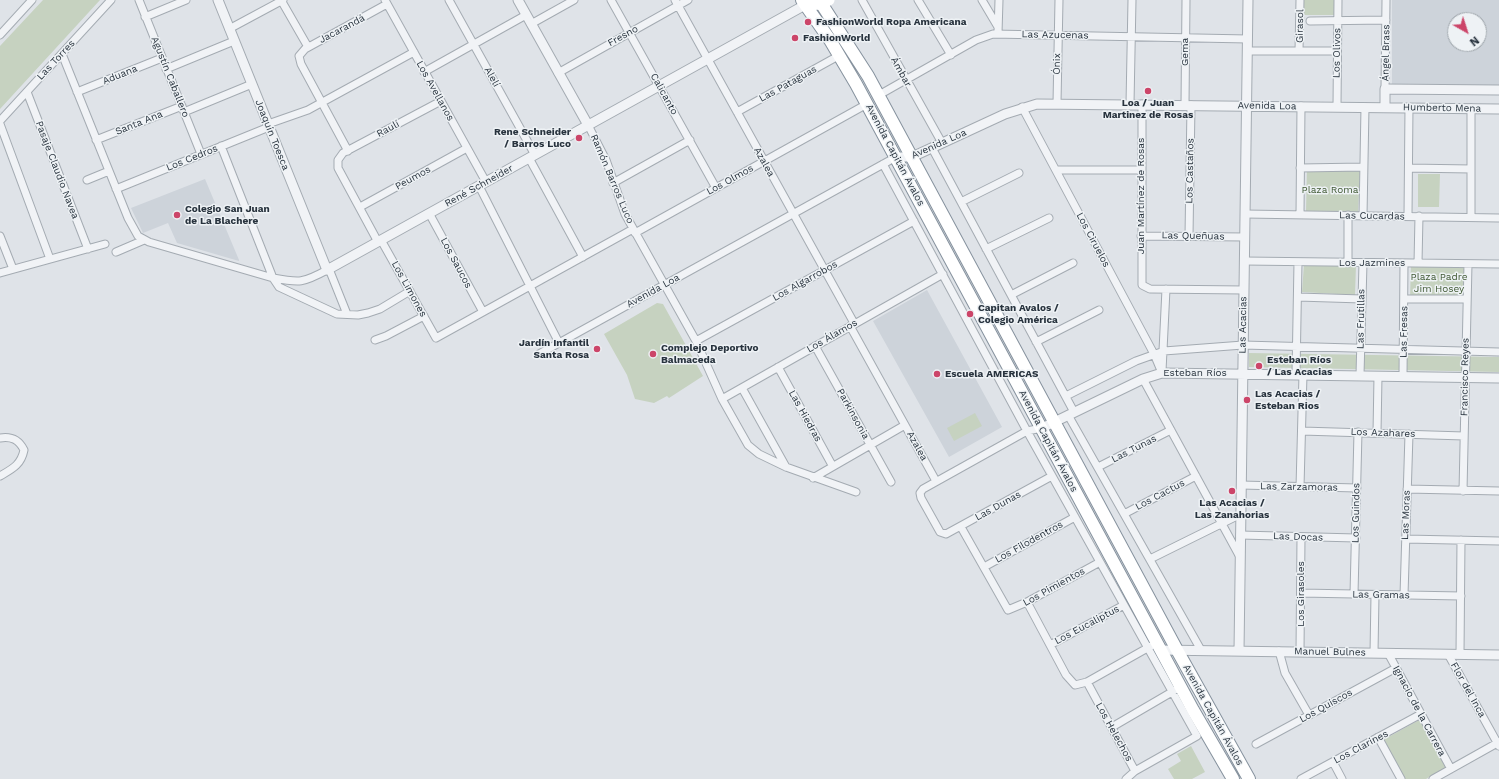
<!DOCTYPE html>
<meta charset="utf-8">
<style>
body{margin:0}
#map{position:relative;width:1499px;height:779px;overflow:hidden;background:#dfe3e8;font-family:"Work Sans",sans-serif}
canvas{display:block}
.north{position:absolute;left:1447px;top:12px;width:40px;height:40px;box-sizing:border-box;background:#eef2f5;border:1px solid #9fa6ac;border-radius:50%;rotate:141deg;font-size:11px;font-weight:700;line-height:16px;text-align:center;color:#28333e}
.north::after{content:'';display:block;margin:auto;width:14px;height:18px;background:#cc4569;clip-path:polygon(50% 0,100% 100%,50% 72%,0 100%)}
</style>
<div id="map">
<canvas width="1499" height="779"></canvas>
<div class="north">N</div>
</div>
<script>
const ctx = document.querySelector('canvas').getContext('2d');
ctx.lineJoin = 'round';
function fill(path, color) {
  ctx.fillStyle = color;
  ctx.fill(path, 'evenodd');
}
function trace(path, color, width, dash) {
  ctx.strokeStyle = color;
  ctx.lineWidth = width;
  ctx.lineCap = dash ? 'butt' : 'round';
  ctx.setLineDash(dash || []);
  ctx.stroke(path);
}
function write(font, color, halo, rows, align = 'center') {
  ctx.font = font + ' "Work Sans",sans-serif';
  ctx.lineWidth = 3;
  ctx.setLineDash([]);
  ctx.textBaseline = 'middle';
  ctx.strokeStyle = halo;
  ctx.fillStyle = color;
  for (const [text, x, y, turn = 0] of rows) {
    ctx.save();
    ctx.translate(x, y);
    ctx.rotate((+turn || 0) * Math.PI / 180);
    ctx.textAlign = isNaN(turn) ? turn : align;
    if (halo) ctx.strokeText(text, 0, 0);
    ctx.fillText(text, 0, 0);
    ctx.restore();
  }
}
fill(new Path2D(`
 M1392,0H1499V85H1392ZM1455,20H1479V44H1455Z
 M205,179L239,260V261L177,243L168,223L143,233L131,208Z
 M927,290L1002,427L949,457L873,321Z`), '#cdd3da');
fill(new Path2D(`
 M43,0H100L0,109V46Z
 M1303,0H1334V15H1303Z
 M1307,168L1360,171L1358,212L1306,211Z
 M1418,174H1440L1439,207H1418Z
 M1304,264L1356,265L1355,295L1302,292Z
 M1411,264L1467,265L1466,301L1410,300Z
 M657,303L663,304L703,376L669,398L667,396L654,403L635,399L627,375L604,334Z
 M1249,353L1499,357V372L1249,367Z
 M975,413L982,426L954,441L947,428Z
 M1421,719L1447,767L1426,779H1405L1383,740Z
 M1191,746L1205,772L1192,779H1174L1168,769L1181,761L1177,754Z`), '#c6d2c0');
const minor = new Path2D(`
 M139,0L201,154
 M281,0L308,47
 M385,0L486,182
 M449,0L535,155
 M611,0L716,188
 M675,0L854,323
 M862,0L942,143
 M918,0L951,55
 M982,0L998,27
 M145,17L186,0
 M1310,21L1386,20
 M531,24L574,0
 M229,29L283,0
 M998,33L999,0
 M0,35L32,0
 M1247,51H1337
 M1299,51L1300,0
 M62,54L128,218L138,236L149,242L273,278C300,283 303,283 327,270
 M166,69L234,41
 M424,72L526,15
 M558,73L688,0
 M1385,89L1386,0
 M27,92L88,249
 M77,92L162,58
 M879,95L976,40L993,34L1248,39
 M1057,103L1059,0
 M1130,104L1132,0
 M1142,104V285L1150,289L1244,290
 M1185,105L1186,0
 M1337,106L1338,0
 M1022,107L1154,354L1162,373
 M1471,108V217
 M184,112L252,84
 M737,112L840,55
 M0,121L111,0
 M0,124L50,259
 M268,124L308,110L414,52
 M588,125L606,160L625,214L696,341L722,399L748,445L759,454L786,467L856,492
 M96,140L182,106
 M221,146L273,278L279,287L337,314L358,315L368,313L380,309L410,291
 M932,148L1074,412
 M348,151L301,64L299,56L305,49L387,4
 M529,158L583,257
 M883,164L1027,431L1197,736L1135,771L1126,779
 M1300,168L1363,167
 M1409,168L1471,169
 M1056,170H1141
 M87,180L109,171
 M613,183L690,140
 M479,186L559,343
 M116,189L269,127
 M961,202L1019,173
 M360,207L467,148
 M429,213L483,312
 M1245,214L1499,218
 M1300,215L1301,106
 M1348,215V263
 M1363,216L1365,107
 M1408,216L1409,107
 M635,233L867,104
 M0,236L13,269
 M1141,236L1245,237
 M1189,236L1191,105
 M381,240L436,338L633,229
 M378,242L338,168V160L343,153L441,101
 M986,249L1049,218
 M116,252L144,240
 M1244,261L1499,264
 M1418,263L1419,216
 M329,269L347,314
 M0,273L105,244
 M1011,295L1073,263
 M1298,297L1362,299
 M1404,299H1467
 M850,326L936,481
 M375,340L386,336L424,316
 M696,341L914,221
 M1036,342L1099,310
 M815,346L891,482
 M539,354L896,157
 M778,367L832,465
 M1162,371L1166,289
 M1296,374L1298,262
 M1360,375L1363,263
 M1403,376L1404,263
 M1143,379L1240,557
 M742,388L786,467
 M1066,396L1136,361L1164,351L1243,345L1499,352
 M722,399L943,274
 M1068,415L1201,650
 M1042,428L1027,431L923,489L920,493L921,498L940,532L946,534L1052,476
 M1302,431L1464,436
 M1377,433L1378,376
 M0,438C12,436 19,440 24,450C21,465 12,469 0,476
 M1098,467L1171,430
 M813,478L905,425
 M1241,485L1357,488
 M1300,487L1303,374
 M1407,489L1499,491
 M1463,491L1468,264
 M1124,514L1196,476
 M961,527L1008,610L1027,602L1100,562
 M1240,535L1356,538
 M1406,539L1499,541
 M1150,559L1241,514
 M984,567L1075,517
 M1301,593L1461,596
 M1354,594L1358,432
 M1404,595L1409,434
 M1027,602L1066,675L1075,685L1087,682L1151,646
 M1050,645L1124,605
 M1279,651L1285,673L1309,715
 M1300,652L1301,537
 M1374,653L1375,595
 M1388,653L1451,769
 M1448,654L1499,746
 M1460,654L1461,540
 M1087,682L1135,771
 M1112,727L1177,689
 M1378,737L1401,779
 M1256,744L1396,668
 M1333,762L1342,779
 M1301,779L1421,714
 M1433,779L1499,742`);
const tertiary = new Path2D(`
 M218,0L327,270L805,5
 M518,0L588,125
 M1385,107V89L1499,90
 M896,157H912L1005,114L1037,104L1499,109
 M1042,428L1143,379L1162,373L1499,378
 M1160,650L1499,655
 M1239,651L1248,0`);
const trunk = new Path2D(`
 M802,0L830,40L856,84L1193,710L1233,779
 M819,0L868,76L1177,650L1249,779`);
trace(minor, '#a4abb2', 9);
trace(tertiary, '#a4abb2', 11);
trace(trunk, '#86929e', 14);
trace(minor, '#f1f3f6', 7);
trace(tertiary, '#f1f3f6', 9);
trace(new Path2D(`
 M805,5L822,4L829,0`), '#fff', 11);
trace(trunk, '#fff', 12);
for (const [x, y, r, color] of [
 [808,22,4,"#cc4569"],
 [795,38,4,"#cc4569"],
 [1148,91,4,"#cc4569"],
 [579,138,4,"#cc4569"],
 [177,215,4,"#cc4569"],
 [970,314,4,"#cc4569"],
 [597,349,4,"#cc4569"],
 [653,354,4,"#cc4569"],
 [1259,366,4,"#cc4569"],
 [937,374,4,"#cc4569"],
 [1247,400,4,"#cc4569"],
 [1232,491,4,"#cc4569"]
]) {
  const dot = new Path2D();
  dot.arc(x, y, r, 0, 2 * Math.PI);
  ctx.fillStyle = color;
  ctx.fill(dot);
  trace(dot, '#eef2f5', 1.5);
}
write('bold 10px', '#28333e', '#eef2f5', [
 ["FashionWorld Ropa Americana",816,22],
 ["FashionWorld",803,38],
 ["Loa / Juan",1148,103,"center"],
 ["Martinez de Rosas",1148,115,"center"],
 ["Rene Schneider",571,132,"right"],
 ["/ Barros Luco",571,144,"right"],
 ["Colegio San Juan",185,209],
 ["de La Blachere",185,221],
 ["Capitan Avalos /",978,308],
 ["Colegio América",978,320],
 ["Jardín Infantil",589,343,"right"],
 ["Santa Rosa",589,355,"right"],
 ["Complejo Deportivo",661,348],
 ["Balmaceda",661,360],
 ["Esteban Ríos",1267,360],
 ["/ Las Acacias",1267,372],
 ["Escuela AMERICAS",945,374],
 ["Las Acacias /",1255,394],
 ["Esteban Rios",1255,406],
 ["Las Acacias /",1232,503,"center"],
 ["Las Zanahorias",1232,515,"center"]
], 'left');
write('10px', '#28333e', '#eef2f5', [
 ["Girasol",1300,26,-89],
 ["Jacarandá",342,29,-28],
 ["Las Azucenas",1055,35,1],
 ["Fresno",623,36,-29],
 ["Gema",1185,52,-90],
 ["Los Olivos",1337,53,-89],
 ["Ángel Brass",1386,53,-89],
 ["Las Torres",56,60,-47],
 ["Ónix",1057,64,-89],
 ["Ámbar",901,72,61],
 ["Aduana",120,75,-22],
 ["Agustín Caballero",170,77,68],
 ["Alelí",492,77,61],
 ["Las Pataguas",788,84,-29],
 ["Los Avellanos",435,91,61],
 ["Calicanto",664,94,61],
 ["Avenida Loa",1267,106,1],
 ["Humberto Mena",1442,108,1],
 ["Santa Ana",139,123,-22],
 ["Raulí",388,129,-28],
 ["Joaquín Toesca",272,135,68],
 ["Avenida Loa",939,144,-24],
 ["Avenida Capitán Ávalos",895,155,62],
 ["Los Cedros",192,158,-22],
 ["Azalea",764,162,61],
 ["Pasaje Claudio Navea",57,170,69],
 ["Los Castaños",1190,171,-89],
 ["Peumos",413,178,-29],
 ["Ramón Barros Luco",612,179,67],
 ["Los Olmos",730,180,-29],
 ["René Schneider",479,186,-29],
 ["Juan Martínez de Rosas",1141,196,-90],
 ["Las Cucardas",1372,216,1],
 ["Las Queñuas",1193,236,1],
 ["Los Ciruelos",1093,240,62],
 ["Los Saucos",456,263,62],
 ["Los Jazmines",1372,263],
 ["Los Algarrobos",805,281,-29],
 ["Los Limones",409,289,61],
 ["Avenida Loa",653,291,-29],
 ["Las Frutillas",1361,319,-89],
 ["Las Acacias",1243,325,-89],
 ["Las Fresas",1404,332,-89],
 ["Los Álamos",832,336,-30],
 ["Esteban Ríos",1195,373],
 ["Francisco Reyes",1465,377,-89],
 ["Parkinsonia",853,414,61],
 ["Las Hiedras",805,416,61],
 ["Los Azahares",1383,433,2],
 ["Avenida Capitán Ávalos",1048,441,62],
 ["Azalea",917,446,61],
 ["Las Tunas",1134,449,-27],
 ["Las Zarzamoras",1299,487,1],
 ["Los Cactus",1160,495,-28],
 ["Las Dunas",998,506,-29],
 ["Los Guindos",1356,513,-89],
 ["Las Moras",1406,515,-88],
 ["Las Docas",1298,537,2],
 ["Los Filodentros",1029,542,-29],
 ["Los Pimientos",1054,587,-29],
 ["Los Girasoles",1301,594,-90],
 ["Las Gramas",1381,595,1],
 ["Los Eucaliptus",1087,625,-28],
 ["Manuel Bulnes",1330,652,1],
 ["Flor del Inca",1468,690,61],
 ["Los Quiscos",1326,706,-29],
 ["Ignacio de la Carrera",1419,711,62],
 ["Avenida Capitán Ávalos",1213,715,61],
 ["Los Helechos",1114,732,61],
 ["Los Clarines",1361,747,-28]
]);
write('10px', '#415a35', '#eef2f5', [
 ["Plaza Roma",1330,190],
 ["Plaza Padre",1439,277],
 ["Jim Hosey",1439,289]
]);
</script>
